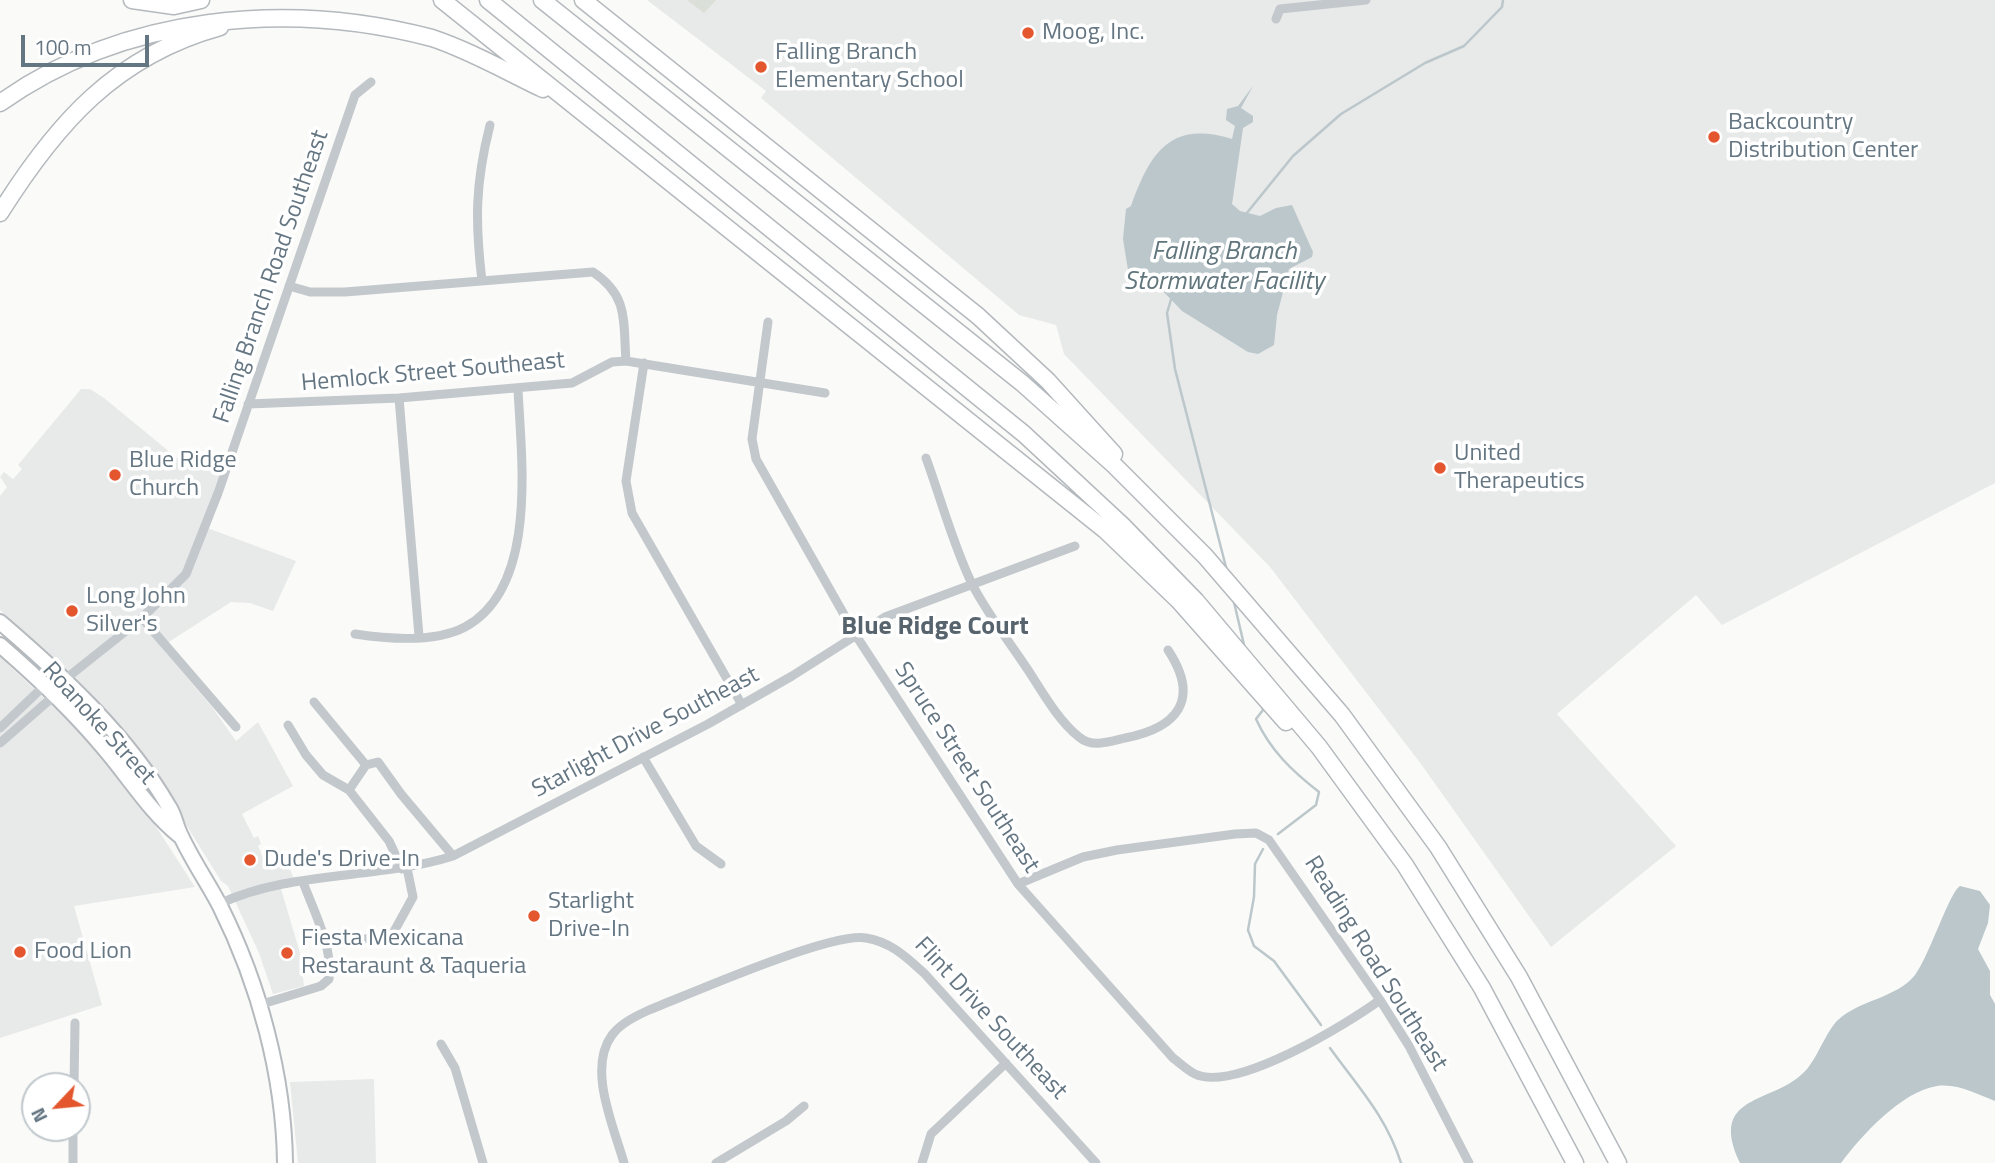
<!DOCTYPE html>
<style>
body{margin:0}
#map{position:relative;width:1995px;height:1163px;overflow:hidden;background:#fafaf8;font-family:"Titillium Web",sans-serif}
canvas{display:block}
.north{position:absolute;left:21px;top:1072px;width:70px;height:70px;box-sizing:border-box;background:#fff;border:2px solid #c1c8cd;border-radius:50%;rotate:244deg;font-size:19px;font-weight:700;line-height:28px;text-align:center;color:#657683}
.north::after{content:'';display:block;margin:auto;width:24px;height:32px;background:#e4572e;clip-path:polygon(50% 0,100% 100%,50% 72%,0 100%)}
.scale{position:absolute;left:21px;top:35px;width:128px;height:32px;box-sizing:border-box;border:4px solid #657683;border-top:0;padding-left:9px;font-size:21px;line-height:24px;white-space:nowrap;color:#657683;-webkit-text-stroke:5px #fff;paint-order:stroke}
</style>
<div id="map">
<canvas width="1995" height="1163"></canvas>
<div class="north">N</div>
<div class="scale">100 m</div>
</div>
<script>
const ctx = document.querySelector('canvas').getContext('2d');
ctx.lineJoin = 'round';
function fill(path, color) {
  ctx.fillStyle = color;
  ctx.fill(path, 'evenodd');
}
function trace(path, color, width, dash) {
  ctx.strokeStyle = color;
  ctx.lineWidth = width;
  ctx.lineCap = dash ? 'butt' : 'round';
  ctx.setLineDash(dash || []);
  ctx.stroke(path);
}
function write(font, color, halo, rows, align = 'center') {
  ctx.font = font + ' "Titillium Web",sans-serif';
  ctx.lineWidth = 7;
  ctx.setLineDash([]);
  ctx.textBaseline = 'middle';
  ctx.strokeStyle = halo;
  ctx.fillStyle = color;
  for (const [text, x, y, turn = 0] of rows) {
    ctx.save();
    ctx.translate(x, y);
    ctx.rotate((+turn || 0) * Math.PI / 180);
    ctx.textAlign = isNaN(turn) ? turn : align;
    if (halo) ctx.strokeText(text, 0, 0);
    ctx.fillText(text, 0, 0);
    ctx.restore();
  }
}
fill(new Path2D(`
 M647,0H1995V483L1722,625L1696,595L1557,714L1676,846L1551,947L1421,764L1270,567L1064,354L1056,325L1019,315L761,98L766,91Z
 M81,389H90L104,398L188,467L220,473L202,526L296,561L273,611L250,603L231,602L161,647L212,707L236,741L258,722L293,786L242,814L254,838L258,836L261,844L258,846L266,865L286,857L294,880L279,882L300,953L304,986L273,994L259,953L228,886L221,881L139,749L90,693L0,610V496L7,487L0,477L4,472L13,479L22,469L18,465Z
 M0,657L94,745L144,808L195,887L74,906L102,1005L0,1038Z
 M374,1079L376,1163H298L290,1082Z`), '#e8e9e9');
fill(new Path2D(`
 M687,0H716L704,13Z`), '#dadfd7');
fill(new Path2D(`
 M1253,86L1241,108L1253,116V122L1243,128L1232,204L1240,211L1260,216L1276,208L1292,205L1313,252L1312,257L1289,269L1277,315L1274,345L1258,354L1248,352L1182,311L1162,290L1144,287L1133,276L1128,270L1123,239L1126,209L1131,206C1150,153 1170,120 1232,139L1235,126L1226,120L1227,109L1238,106Z
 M1960,886L1980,891L1990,905L1988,923L1978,949L1990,971V995L1995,1004V1101C1977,1094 1957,1083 1937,1086C1902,1091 1861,1136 1841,1163H1740C1705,1089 1782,1106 1810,1065C1819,1053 1828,1029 1838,1020C1859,1000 1897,998 1915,975C1929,957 1950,891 1960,886Z`), '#bbc7cb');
trace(new Path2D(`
 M1246,214L1293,156L1341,114L1425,63L1464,46L1502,7L1503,0
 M1172,296L1167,313L1175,369L1227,571
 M1233,598L1245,649
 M1262,705L1263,710L1256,719C1270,750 1292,771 1319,792L1316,805L1278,834
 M1263,849L1255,864L1254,897L1248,930L1254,946L1274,961L1321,1025
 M1330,1048C1358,1087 1386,1116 1401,1163`), '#bbc7cb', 2.5);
const primary = new Path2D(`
 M0,622C62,675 128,736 169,807C175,816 176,827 181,836C192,860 208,883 220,906C259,984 284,1076 285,1163
 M0,645C37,677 72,710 103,747C129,777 149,811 180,836`);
const motorway = new Path2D(`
 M132,0L174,6L201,0
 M442,0L1105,530L1179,601L1286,722
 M488,0L1024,434L1122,525L1196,601L1319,747L1405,865L1482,988L1575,1163
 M542,0L1022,383L1115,466L1205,556L1342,715L1438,847L1519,977L1618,1163
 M583,0L978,316L1048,381L1114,454
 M0,103C124,15 287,0 432,38C471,51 507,72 543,89
 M0,213C56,124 115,56 220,27`);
trace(primary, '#b5babe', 18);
trace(motorway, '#b4b9bd', 19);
trace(new Path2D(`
 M1276,19L1280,9L1366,0
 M482,281C475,222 475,184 490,125
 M289,286L310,292H345L593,272C629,296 623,321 626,361
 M768,322L752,439L756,459L855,634L1018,884L1173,1058C1180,1063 1187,1070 1195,1074C1235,1093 1347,1024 1380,1000
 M644,363L626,481L632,513L742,705
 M399,398L419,636
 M248,404L399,398L572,383L612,362L626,361L825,393
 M926,458C941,499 953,545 972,584C988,615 1011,644 1030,673C1044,695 1059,721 1079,737C1092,748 1109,742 1125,738C1177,728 1201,700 1168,650
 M142,618L236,727
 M355,634C388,639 435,643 465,627C539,587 521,457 518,389
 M314,702L366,765L378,762L401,794L453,856
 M288,725L306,755L323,775L349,790L389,841L402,869
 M0,728L45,685L63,681
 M0,743L55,695L63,681L142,618L186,574L218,493L355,95L371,82
 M643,757L696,846L721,864
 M349,790L366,765
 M1018,884L1083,857L1117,850L1235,834L1256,833L1269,840L1380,1000L1409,1046L1469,1163
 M219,904C291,870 377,880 453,856L708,724L792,676L885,617L1075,546
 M324,942L391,937L413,897L407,868
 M259,1005L321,986L329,979C333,947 314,912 303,882
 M441,1044L455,1068L483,1163
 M74,1086L75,1023
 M73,1163V1128
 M624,1163C614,1127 587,1069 612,1035C621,1023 636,1016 649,1010C690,994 830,932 866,938C891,942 906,957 924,973L1096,1163
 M716,1163L786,1121L804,1106
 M922,1163L931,1134L1006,1063`), '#c3c8cc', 9);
trace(primary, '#fff', 14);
trace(motorway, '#fff', 16);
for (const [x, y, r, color] of [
 [1028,33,7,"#e4572e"],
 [761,67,7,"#e4572e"],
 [1714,137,7,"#e4572e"],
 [1440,468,7,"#e4572e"],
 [115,475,7,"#e4572e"],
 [72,611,7,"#e4572e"],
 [250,860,7,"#e4572e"],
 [534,916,7,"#e4572e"],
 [20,952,7,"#e4572e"],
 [287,953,7,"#e4572e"]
]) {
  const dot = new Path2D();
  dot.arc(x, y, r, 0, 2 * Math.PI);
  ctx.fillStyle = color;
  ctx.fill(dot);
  trace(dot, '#fff', 2.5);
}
write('24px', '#657683', '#fff', [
 ["Moog, Inc.",1042,33],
 ["Falling Branch",775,53],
 ["Elementary School",775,81],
 ["Backcountry",1728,123],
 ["Distribution Center",1728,151],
 ["United",1454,454],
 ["Therapeutics",1454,482],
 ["Blue Ridge",129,461],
 ["Church",129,489],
 ["Long John",86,597],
 ["Silver's",86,625],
 ["Dude's Drive-In",264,860],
 ["Starlight",548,902],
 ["Drive-In",548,930],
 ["Fiesta Mexicana",301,939],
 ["Restaraunt & Taqueria",301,967],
 ["Food Lion",34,952]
], 'left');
write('24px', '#657683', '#fff', [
 ["Falling Branch Road Southeast",272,277,-71],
 ["Hemlock Street Southeast",433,373,-5],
 ["Roanoke Street",98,724,48],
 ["Starlight Drive Southeast",646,733,-28],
 ["Spruce Street Southeast",966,768,57],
 ["Reading Road Southeast",1375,964,58],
 ["Flint Drive Southeast",990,1019,47]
]);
write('italic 26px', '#60757c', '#fff', [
 ["Falling Branch",1224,253],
 ["Stormwater Facility",1224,283]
]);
write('bold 26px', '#57646e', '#fff', [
 ["Blue Ridge Court",935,628]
]);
</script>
